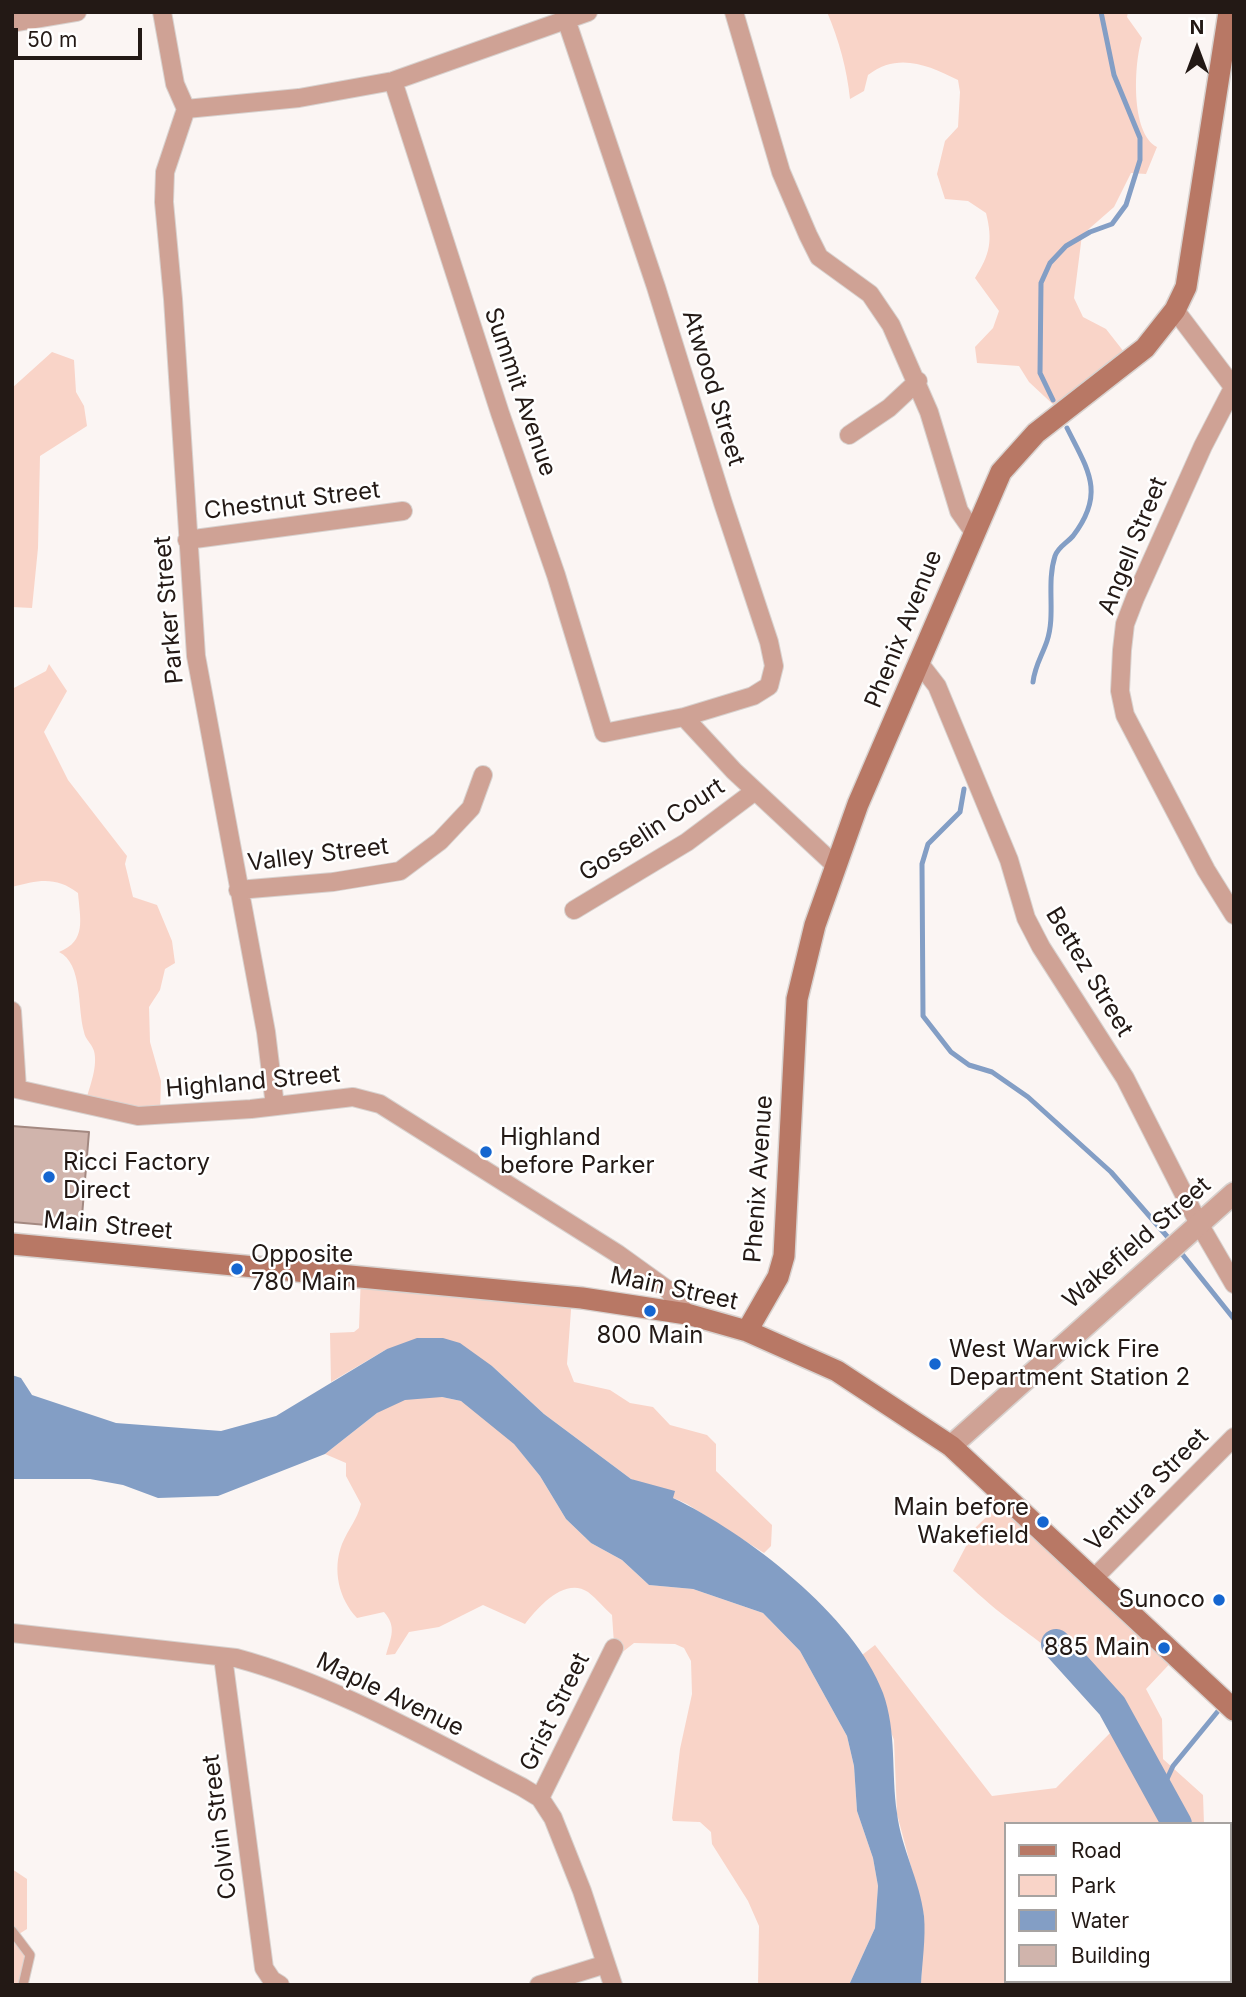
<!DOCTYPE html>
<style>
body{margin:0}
#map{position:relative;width:1246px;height:1997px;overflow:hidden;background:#fbf5f3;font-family:Inter,sans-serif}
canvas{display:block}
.frame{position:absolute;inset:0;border:14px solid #231915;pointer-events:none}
.legend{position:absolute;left:1004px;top:1822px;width:228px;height:161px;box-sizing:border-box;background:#fff;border:2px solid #a7a3a1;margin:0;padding:9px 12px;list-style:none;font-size:21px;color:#231915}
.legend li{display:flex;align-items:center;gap:14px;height:35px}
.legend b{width:35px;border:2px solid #a7a3a1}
.north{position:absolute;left:1162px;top:14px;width:70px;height:70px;-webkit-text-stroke:5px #fff;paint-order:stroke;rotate:0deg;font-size:19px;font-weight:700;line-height:28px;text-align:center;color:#231915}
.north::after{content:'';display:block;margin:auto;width:24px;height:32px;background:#231915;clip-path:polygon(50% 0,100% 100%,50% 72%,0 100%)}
.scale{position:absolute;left:14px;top:28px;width:128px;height:32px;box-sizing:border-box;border:4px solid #231915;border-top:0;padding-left:9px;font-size:21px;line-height:24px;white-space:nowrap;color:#231915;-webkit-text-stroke:5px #fff;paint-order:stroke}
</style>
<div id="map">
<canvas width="1246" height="1997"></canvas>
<div class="frame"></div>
<ul class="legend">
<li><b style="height:9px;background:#b87865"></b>Road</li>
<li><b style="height:19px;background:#f9d4c8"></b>Park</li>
<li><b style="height:19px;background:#839ec5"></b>Water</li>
<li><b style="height:19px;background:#d0b4ac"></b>Building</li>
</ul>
<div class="north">N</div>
<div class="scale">50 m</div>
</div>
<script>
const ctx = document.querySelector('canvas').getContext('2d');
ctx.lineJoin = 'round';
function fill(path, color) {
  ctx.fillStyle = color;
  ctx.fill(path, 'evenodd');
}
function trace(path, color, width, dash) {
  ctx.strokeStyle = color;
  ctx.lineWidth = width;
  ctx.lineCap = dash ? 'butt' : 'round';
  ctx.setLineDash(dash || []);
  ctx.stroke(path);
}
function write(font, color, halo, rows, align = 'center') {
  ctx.font = font + ' Inter,sans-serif';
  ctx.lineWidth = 5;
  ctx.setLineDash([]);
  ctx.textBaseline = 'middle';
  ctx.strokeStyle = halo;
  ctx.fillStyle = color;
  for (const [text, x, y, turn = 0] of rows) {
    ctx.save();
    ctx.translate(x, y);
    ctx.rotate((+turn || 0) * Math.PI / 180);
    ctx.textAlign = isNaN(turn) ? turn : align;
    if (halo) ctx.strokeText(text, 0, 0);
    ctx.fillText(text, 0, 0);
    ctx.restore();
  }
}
fill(new Path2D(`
 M827,12H1128L1127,17L1142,38C1134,63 1130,133 1157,147L1146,174L1131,173L1114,207L1082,235L1074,298L1083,317L1106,329L1128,357L1059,410L1029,382L1019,366L977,363L975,347L993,328L999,311L975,278C990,254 993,241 986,213L968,201L945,199L937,174L945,141L958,127L960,92L958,80C928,65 898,52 868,75L864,91L850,99C847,69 839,40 827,12Z
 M52,352L74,360L76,392L84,406L87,426L40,456L38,548L32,608L12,607V388Z
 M49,664L67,691L44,732L68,780L127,856L125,864L133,897L157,905L172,941L175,963L165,969L160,990L149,1007L150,1042L161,1081L160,1113L86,1100C90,1086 98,1066 94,1051C92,1044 85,1039 84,1032C77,1007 83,964 59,952C87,941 80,919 78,893C56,876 38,880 12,887V689L46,671Z
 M361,1275L572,1297L567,1364L574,1382L610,1390L630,1403L653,1407L670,1425L707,1435L716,1444V1471L772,1525L771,1546L764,1553L687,1504L631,1479L544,1414L492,1366L387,1349L331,1382L330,1333L354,1332L359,1328Z
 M409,1397H442L470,1403L503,1430L540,1476L566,1519L591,1543L622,1560L649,1585L693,1589L763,1613L800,1651L847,1736L854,1766L857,1811L873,1858L878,1886L875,1928L849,1985H758L759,1926L748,1901L712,1844L711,1832L700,1822L673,1821L672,1818L680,1749L692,1694L691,1661L684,1648L675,1644L634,1643L615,1658L612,1615C604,1608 597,1599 588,1592C565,1576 537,1608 525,1624L483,1605L439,1627L409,1632L395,1654L386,1655C391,1637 397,1627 384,1612L357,1618C339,1599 332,1570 342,1544C348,1529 357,1520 361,1504L346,1476V1463L325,1454L382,1409Z
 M1008,1496L1178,1655L1146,1689L1162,1719L1163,1759L1203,1795L1204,1824H1006V1981H1230V1861L1234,1863V1985H921L924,1916L897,1814L894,1740L862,1655L875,1645L992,1796L1056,1788L1112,1731C1102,1683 1039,1642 1002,1614C985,1601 969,1585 953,1571L976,1527Z
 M12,1869L27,1879V1929L19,1934L28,1948L24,1985H12Z`), '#f9d4c8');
fill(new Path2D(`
 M417,1338H443L460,1343L492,1366L544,1414L631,1479L675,1491L673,1498C745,1532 855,1616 883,1693C897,1732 891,1773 897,1813C901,1848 920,1881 924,1916C926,1938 922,1963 921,1985H849L875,1928L878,1886L873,1858L857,1811L854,1766L847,1736L800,1651L763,1613L693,1589L649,1585L622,1560L591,1543L566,1519L540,1476L514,1444L461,1401L442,1397L405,1400L377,1413L325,1454L218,1496L158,1498L123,1485L90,1479H12V1375L21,1378L32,1395L116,1423L221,1431L276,1416L387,1349Z`), '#839ec5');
trace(new Path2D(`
 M1053,400L1040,373L1041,283L1050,263L1066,246L1090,232L1112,224L1126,205L1140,160V138L1114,75L1101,12
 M1033,682C1035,665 1042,656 1047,641C1056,614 1046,584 1055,556C1058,547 1067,543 1073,536C1106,493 1088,470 1067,428
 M964,789L960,812L928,844L922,864L923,1016L951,1052L969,1065L992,1072L1028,1097L1111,1172L1172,1242
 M1178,1249L1234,1319
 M1160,1794L1173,1766L1223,1705`), '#839ec5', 5);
trace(new Path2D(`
 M1056,1644L1112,1706L1177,1824
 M1230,1973L1234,1981`), '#839ec5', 30);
const building = new Path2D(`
 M12,1126L89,1132L81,1228L12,1222Z`);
fill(building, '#d0b4ac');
trace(building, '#a38880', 2);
const service = new Path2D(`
 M12,1931L30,1955L23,1985`);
const minor = new Path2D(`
 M162,12L175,84L186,109
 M734,12L781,172L808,235L819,257L870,294L891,325L929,412L959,511L973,531
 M566,19L656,287L723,503L769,642L774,666L769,686L753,696L684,717
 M12,23L77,12
 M393,81L500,413L556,575L604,733L684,717L734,771L836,866
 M186,109L165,172L164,202L173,299L196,656L266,1032L275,1106
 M186,109L299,98L393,81L588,12
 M1175,310L1234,388
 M1233,388L1203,446L1135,598L1125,624L1122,650L1120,691L1125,715L1206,870L1234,915
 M849,435L889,408L918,381
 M187,540L403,511
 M920,664L937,686L1009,860L1026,918L1041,947L1125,1078L1198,1222L1234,1284
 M238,890L333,882L400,871L440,841L471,808L483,775
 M574,910L687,842L755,791
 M12,1011L17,1088
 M12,1088L138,1116L251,1109L353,1097L380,1104L618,1254L668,1290L687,1314
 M1094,1578L1234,1437
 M12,1633L236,1658C336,1685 430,1740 522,1787L540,1798L553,1818L582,1891L613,1985
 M223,1657L264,1968L272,1980L280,1985
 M540,1798L614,1648
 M539,1985L606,1964`);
const tertiary = new Path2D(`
 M951,1446L1234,1193`);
const secondary = new Path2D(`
 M12,1244L582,1298L687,1314L747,1331L837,1371L951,1446L1234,1710
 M747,1331L778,1277L784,1256L797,999L815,925L858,804L1001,472L1036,433L1145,348L1175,310L1186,287L1229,12`);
trace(service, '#d8d2cf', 11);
trace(minor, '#d8d2cf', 20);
trace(tertiary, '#d8d2cf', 24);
trace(secondary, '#d8d2cf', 24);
trace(service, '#cfa295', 9);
trace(minor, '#cfa295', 18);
trace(tertiary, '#cfa295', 21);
trace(secondary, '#b87865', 21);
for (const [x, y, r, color] of [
 [486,1152,7,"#1566d0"],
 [49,1177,7,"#1566d0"],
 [237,1269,7,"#1566d0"],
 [650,1311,7,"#1566d0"],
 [935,1364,7,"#1566d0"],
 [1043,1522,7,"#1566d0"],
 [1219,1600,7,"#1566d0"],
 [1164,1648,7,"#1566d0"]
]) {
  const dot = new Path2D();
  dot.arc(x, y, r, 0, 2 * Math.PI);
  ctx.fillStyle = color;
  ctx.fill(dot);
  trace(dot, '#fff', 2.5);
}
write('24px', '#231915', '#fff', [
 ["Atwood Street",713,388,73],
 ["Summit Avenue",520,392,71],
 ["Chestnut Street",292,501,-7],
 ["Angell Street",1133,546,-68],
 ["Parker Street",169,610,-95],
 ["Phenix Avenue",904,629,-68],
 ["Gosselin Court",652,830,-33],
 ["Valley Street",318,855,-7],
 ["Bettez Street",1089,972,59],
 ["Highland Street",253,1082,-5],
 ["Phenix Avenue",759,1179,-86],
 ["Main Street",108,1226,5],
 ["Wakefield Street",1137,1243,-41],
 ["Main Street",674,1289,12],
 ["Ventura Street",1147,1490,-45],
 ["Maple Avenue",390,1695,26],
 ["Grist Street",555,1712,-64],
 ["Colvin Street",220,1827,-97]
]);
write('24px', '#231915', '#fff', [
 ["Highland",500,1138],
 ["before Parker",500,1166],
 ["Ricci Factory",63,1163],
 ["Direct",63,1191],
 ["Opposite",251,1255],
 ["780 Main",251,1283],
 ["800 Main",650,1336,"center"],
 ["West Warwick Fire",949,1350],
 ["Department Station 2",949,1378],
 ["Main before",1029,1508,"right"],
 ["Wakefield",1029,1536,"right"],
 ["Sunoco",1205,1600,"right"],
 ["885 Main",1150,1648,"right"]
], 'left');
</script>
